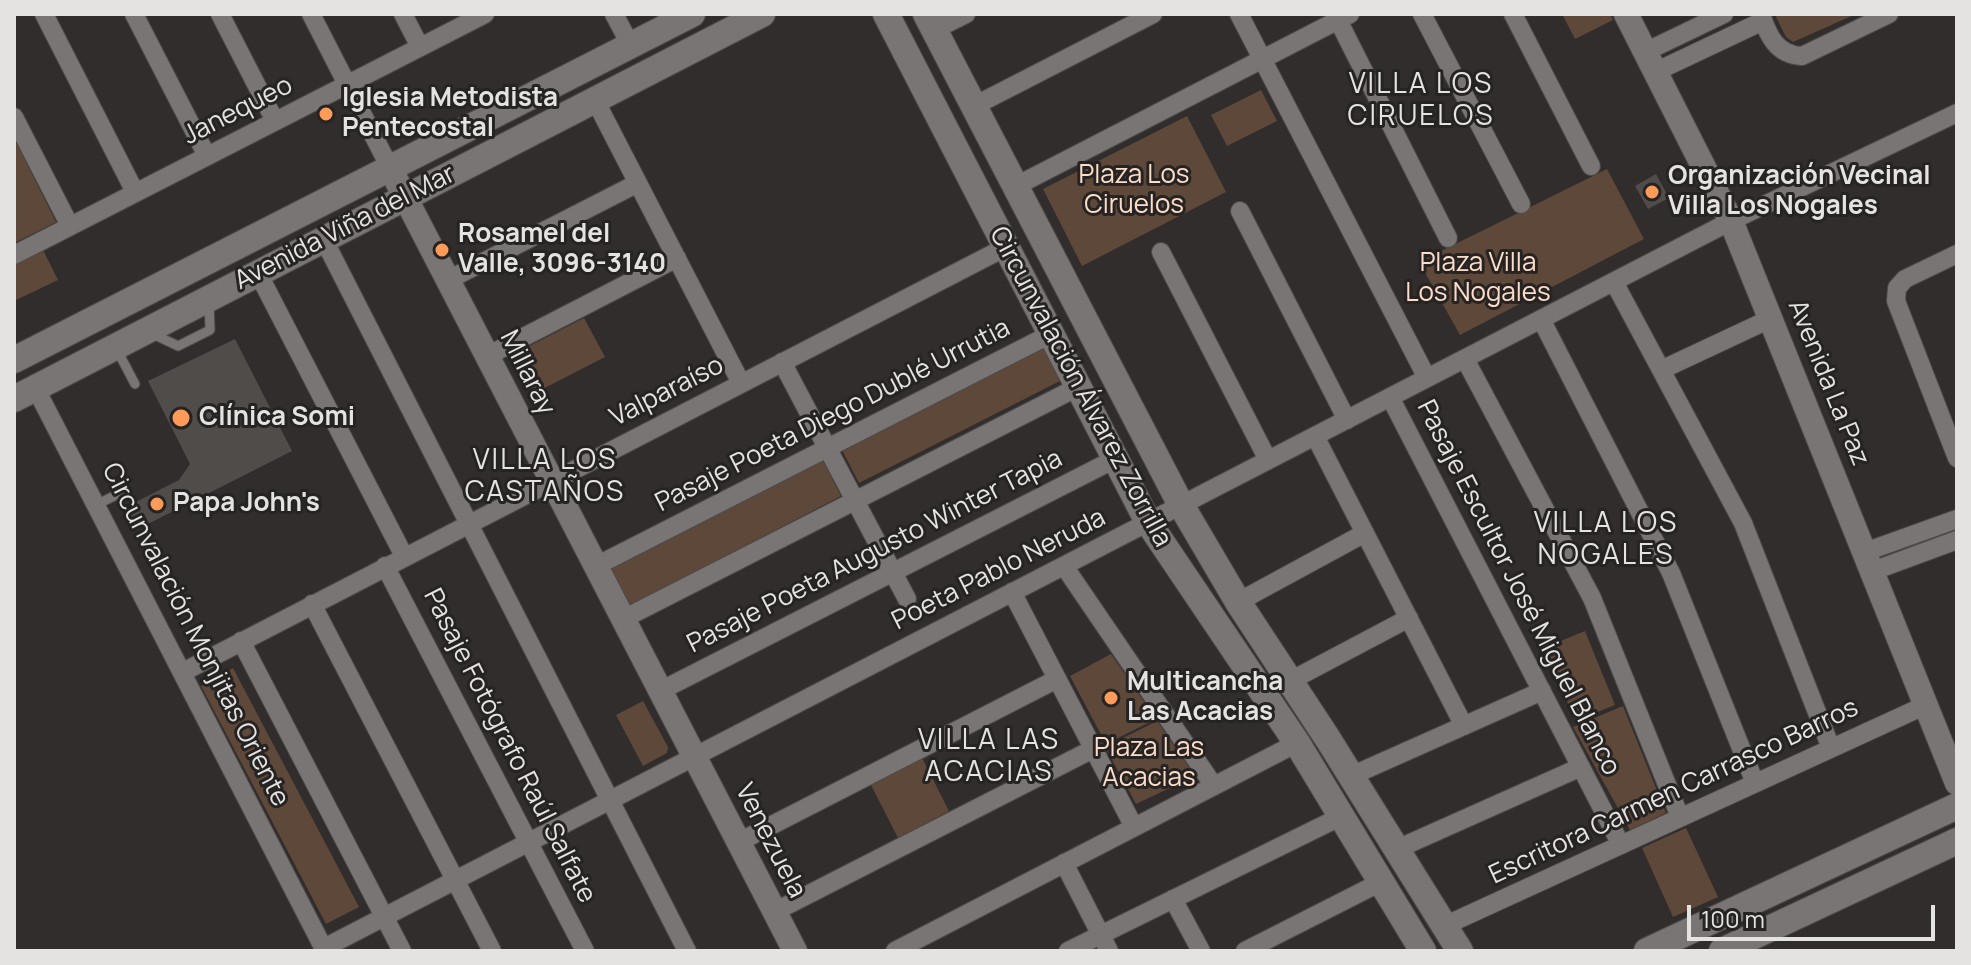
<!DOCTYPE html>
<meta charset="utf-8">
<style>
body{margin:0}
#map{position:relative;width:1971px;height:965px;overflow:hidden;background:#302d2c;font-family:Manrope,sans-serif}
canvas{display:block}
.frame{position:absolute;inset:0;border:16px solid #e5e3e2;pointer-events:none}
.scale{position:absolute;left:1687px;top:905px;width:248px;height:36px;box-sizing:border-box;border:4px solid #e5e3e2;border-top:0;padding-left:10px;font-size:24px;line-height:28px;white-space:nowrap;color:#e5e3e2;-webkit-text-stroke:6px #262422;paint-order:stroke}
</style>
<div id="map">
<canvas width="1971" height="965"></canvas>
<div class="frame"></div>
<div class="scale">100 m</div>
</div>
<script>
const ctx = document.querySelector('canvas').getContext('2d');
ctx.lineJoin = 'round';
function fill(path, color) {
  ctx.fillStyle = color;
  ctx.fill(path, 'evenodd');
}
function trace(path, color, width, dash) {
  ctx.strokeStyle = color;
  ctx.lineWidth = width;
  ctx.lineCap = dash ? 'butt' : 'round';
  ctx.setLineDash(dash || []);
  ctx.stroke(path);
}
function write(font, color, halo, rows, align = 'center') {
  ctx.font = font + ' Manrope,sans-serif';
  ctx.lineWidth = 6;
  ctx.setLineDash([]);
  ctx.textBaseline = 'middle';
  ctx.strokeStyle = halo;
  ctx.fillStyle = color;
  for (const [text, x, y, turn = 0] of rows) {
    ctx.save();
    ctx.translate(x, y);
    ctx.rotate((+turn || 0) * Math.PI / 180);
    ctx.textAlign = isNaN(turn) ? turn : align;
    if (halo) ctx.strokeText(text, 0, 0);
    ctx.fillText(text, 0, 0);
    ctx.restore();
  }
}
fill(new Path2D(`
 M1562,14H1610L1613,20L1575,39Z
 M1856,14L1793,42L1786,37L1775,15Z
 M1261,90L1277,121L1227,146L1211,115Z
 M1187,116L1226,192L1082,266L1043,189Z
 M14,138L56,222L14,243Z
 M1607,169L1644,239L1460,335L1419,262Z
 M42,248L58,280L14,301V262Z
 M584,318L605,357L531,395L510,356Z
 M1043,347L1060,381L859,483L842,450Z
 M821,457L841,496L629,606L609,567Z
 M1585,631L1615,705L1575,721L1546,647Z
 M1111,654L1156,719L1106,744L1070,676Z
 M233,668L359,907L326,924L201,686Z
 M643,701L668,747L667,753L643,766L616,715Z
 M1623,706L1666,813L1630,830L1573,727Z
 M1157,721L1195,776L1136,804L1105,747Z
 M922,758L949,811L898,838L871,785Z
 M1686,828L1718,897L1673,917L1642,848Z`), '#5e483a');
fill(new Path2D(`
 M1656,174L1669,198L1648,209L1635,186Z
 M235,339L292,451L138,529L124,508L179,480L190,464L148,381Z`), '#4f4c4a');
const service = new Path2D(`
 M151,333L178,346L210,330L209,302
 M116,348L135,384
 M96,505L120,493`);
const minor = new Path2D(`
 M44,14L135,192
 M134,14L207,156
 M220,14L275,121
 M311,14L390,168
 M403,14L420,47
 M614,14L631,46
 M1239,14L1427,378
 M1422,14L1521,204
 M1513,14L1591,166
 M1761,14C1768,36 1777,55 1802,56L1889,14
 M1338,20L1448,238
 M934,30L966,14
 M1645,52L1724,14
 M1655,72L1763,21
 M595,100L741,383
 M974,106L1153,14
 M14,117L70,226
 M1016,186L1350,14
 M1240,211L1347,420
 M324,240L687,951
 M1161,252L1268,460
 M1957,254L1905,279L1897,288L1896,301L1957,458
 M14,255L485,14
 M258,273L404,556
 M448,280L638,183
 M1614,282L1743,523L1831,748
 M1541,319L1671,573L1755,783
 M487,356L677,258
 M1465,359L1592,598L1680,817
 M782,362L907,599
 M1661,370L1772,318
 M35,387L325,951
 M1390,397L1621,845
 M1315,436L1464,726
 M1865,552L1957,519
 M385,566L585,951
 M596,566L1051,334
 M1064,566L1214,786
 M1873,571L1957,540
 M1012,592L1134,827
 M1238,602L1365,533
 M312,604L492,951
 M623,619L1078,387
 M241,641L402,951
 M183,672L1006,247
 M1290,681L1409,618
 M660,691L1115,459
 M1351,776L1542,691
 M739,842L1057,679
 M1397,849L1581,767
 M1064,863L1109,951
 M1173,899L1201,951
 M774,912L1093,749
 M1444,926L1926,705
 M324,948L1731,221L1957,113
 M895,951L1297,743
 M1068,951L1342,816
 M1245,951L1381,882`);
const tertiary = new Path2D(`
 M1626,14L1731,221L1957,783
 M390,168L795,951`);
const secondary = new Path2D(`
 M886,14L1148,522L1297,743L1423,951
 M926,14L1181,505L1238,602L1328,739L1460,951
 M14,360L692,14
 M14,399L762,14
 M1647,951L1957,806
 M1722,951L1957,841`);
trace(service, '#4d4b4a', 11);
trace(minor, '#4d4b4a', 20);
trace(tertiary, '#4d4b4a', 26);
trace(secondary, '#4d4b4a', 28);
trace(service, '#797574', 9);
trace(minor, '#797574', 18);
trace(tertiary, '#797574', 24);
trace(secondary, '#797574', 26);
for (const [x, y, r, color] of [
 [326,114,8,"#fe9b59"],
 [1652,192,8,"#fe9b59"],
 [442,250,8,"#fe9b59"],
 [181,418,10,"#fe9b59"],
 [157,504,8,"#fe9b59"],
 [1111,698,8,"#fe9b59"]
]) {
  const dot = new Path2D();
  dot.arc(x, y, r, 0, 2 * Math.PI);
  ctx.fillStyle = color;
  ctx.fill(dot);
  trace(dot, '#262422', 3);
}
write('bold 26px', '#e5e3e2', '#262422', [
 ["Iglesia Metodista",342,99],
 ["Pentecostal",342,129],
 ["Organización Vecinal",1668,177],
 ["Villa Los Nogales",1668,207],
 ["Rosamel del",458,235],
 ["Valle, 3096-3140",458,265],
 ["Clínica Somi",199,418],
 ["Papa John's",173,504],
 ["Multicancha",1127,683],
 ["Las Acacias",1127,713]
], 'left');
write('26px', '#e5e3e2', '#262422', [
 ["Janequeo",238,111,-27],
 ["Avenida Viña del Mar",345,228,-27],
 ["Millaray",527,373,63],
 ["Avenida La Paz",1828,383,68],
 ["Circunvalación Álvarez Zorrilla",1080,387,62],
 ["Valparaíso",667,392,-27],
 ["Pasaje Poeta Diego Dublé Urrutia",833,416,-27],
 ["Pasaje Poeta Augusto Winter Tapia",875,552,-27],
 ["Poeta Pablo Neruda",999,570,-27],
 ["Pasaje Escultor José Miguel Blanco",1518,588,63],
 ["Circunvalación Monjitas Oriente",195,635,63],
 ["Pasaje Fotógrafo Raúl Salfate",509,746,63],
 ["Escritora Carmen Carrasco Barros",1674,792,-25],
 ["Venezuela",770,841,63]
]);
write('26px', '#fddcc9', '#262422', [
 ["Plaza Los",1134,176],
 ["Ciruelos",1134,206],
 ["Plaza Villa",1478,264],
 ["Los Nogales",1478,294],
 ["Plaza Las",1149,749],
 ["Acacias",1149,779]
]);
ctx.letterSpacing = '2px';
write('28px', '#e5e3e2', '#262422', [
 ["VILLA LOS",1421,85],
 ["CIRUELOS",1421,117],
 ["VILLA LOS",545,461],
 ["CASTAÑOS",545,493],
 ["VILLA LOS",1606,524],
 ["NOGALES",1606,556],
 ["VILLA LAS",989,741],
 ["ACACIAS",989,773]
]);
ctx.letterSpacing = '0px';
</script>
